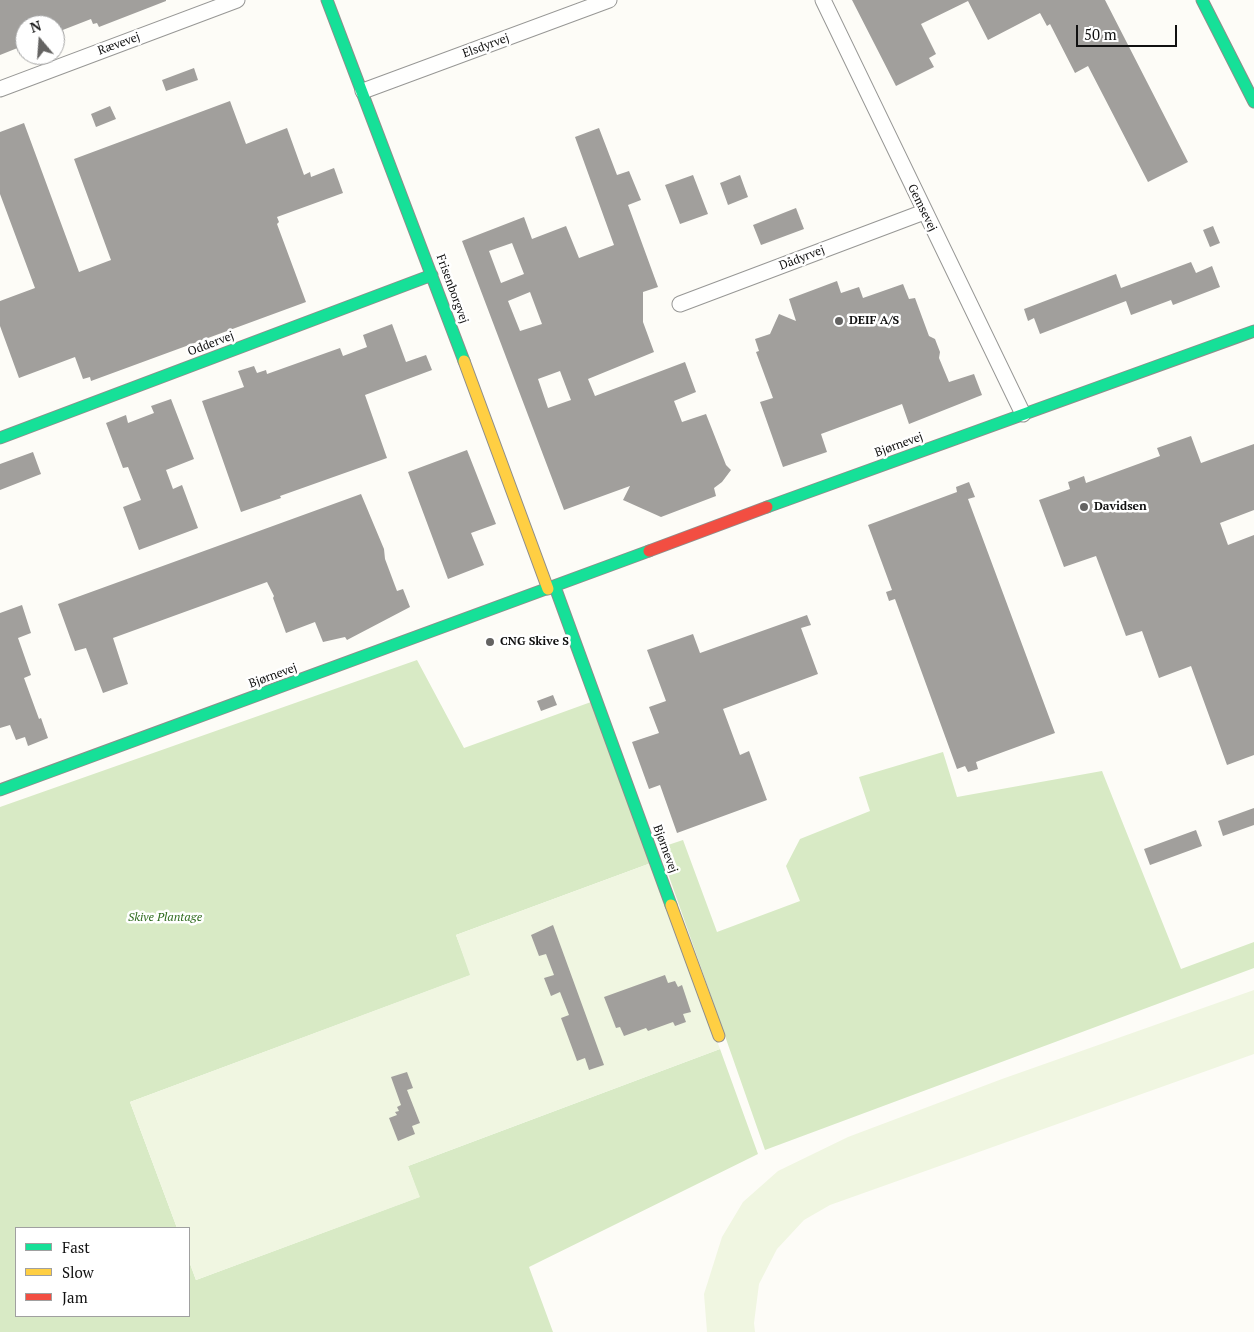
<!DOCTYPE html>
<meta charset="utf-8">
<style>
body{margin:0}
#map{position:relative;width:1254px;height:1332px;overflow:hidden;background:#fdfcf7;font-family:"PT Serif",serif}
canvas{display:block}
.legend{position:absolute;left:15px;top:1227px;width:175px;height:90px;box-sizing:border-box;background:#fff;border:1px solid #a0a0a0;margin:0;padding:6px 9px;list-style:none;font-size:15px;color:#111}
.legend li{display:flex;align-items:center;gap:10px;height:25px}
.legend b{width:25px;border:1px solid #a0a0a0}
.north{position:absolute;left:15px;top:15px;width:50px;height:50px;box-sizing:border-box;background:#fff;border:1px solid #a0a0a0;border-radius:50%;rotate:342deg;font-size:14px;font-weight:700;line-height:20px;text-align:center;color:#111}
.north::after{content:'';display:block;margin:auto;width:18px;height:22px;background:#646362;clip-path:polygon(50% 0,100% 100%,50% 72%,0 100%)}
.scale{position:absolute;left:1076px;top:25px;width:101px;height:22px;box-sizing:border-box;border:2px solid #111;border-top:0;padding-left:6px;font-size:15px;line-height:18px;white-space:nowrap;color:#111;-webkit-text-stroke:4px #fff;paint-order:stroke}
</style>
<div id="map">
<canvas width="1254" height="1332"></canvas>
<ul class="legend">
<li><b style="height:6px;background:#16e098"></b>Fast</li>
<li><b style="height:6px;background:#ffcf43"></b>Slow</li>
<li><b style="height:6px;background:#f24e42"></b>Jam</li>
</ul>
<div class="north">N</div>
<div class="scale">50 m</div>
</div>
<script>
const ctx = document.querySelector('canvas').getContext('2d');
ctx.lineJoin = 'round';
function fill(path, color) {
  ctx.fillStyle = color;
  ctx.fill(path, 'evenodd');
}
function trace(path, color, width, dash) {
  ctx.strokeStyle = color;
  ctx.lineWidth = width;
  ctx.lineCap = dash ? 'butt' : 'round';
  ctx.setLineDash(dash || []);
  ctx.stroke(path);
}
function write(font, color, halo, rows, align = 'center') {
  ctx.font = font + ' "PT Serif",serif';
  ctx.lineWidth = 5;
  ctx.setLineDash([]);
  ctx.textBaseline = 'middle';
  ctx.strokeStyle = halo;
  ctx.fillStyle = color;
  for (const [text, x, y, turn = 0] of rows) {
    ctx.save();
    ctx.translate(x, y);
    ctx.rotate((+turn || 0) * Math.PI / 180);
    ctx.textAlign = isNaN(turn) ? turn : align;
    if (halo) ctx.strokeText(text, 0, 0);
    ctx.fillText(text, 0, 0);
    ctx.restore();
  }
}
fill(new Path2D(`
 M417,660L464,748L591,702L651,863L456,935L471,975L130,1102L177,1228H16V1316H189V1261L196,1280L419,1197L408,1166L720,1049L758,1154L529,1267L553,1332H0V807Z
 M943,752L957,797L1102,771L1181,969L1254,942V968L765,1150L659,848L683,840L717,932L800,901L786,866L800,839L870,811L859,777Z`), '#d8eac5');
fill(new Path2D(`
 M651,863L720,1049L408,1166L420,1197L196,1280L189,1261V1228H177L130,1102L470,975L456,935Z
 M1254,990V1054L830,1205L804,1220L777,1249L759,1284L754,1323L755,1332H707L704,1294L722,1237L743,1202L778,1171L848,1137L1002,1079Z`), '#f0f6e1');
fill(new Path2D(`
 M0,0H166V1L99,27L97,23L93,24L91,19L55,33V25H25V45L0,55Z
 M852,0H1105L1188,162L1148,182L1088,66L1075,73L1050,24L1047,26L1040,13L988,40L968,1L921,24L936,54L929,58L934,67L896,86Z
 M194,68L198,80L166,91L162,80Z
 M230,101L246,144L287,128L304,175L310,172L311,177L334,168L343,193L277,217L279,222L277,224L306,302L91,381L90,377L83,379L75,357L19,378L0,326V301L35,288L0,194V132L24,123L79,272L111,260L74,159Z
 M110,106L116,119L96,127L91,114Z
 M599,128L617,175L629,171L641,200L628,205L658,287L643,292V322L654,352L588,379L595,396L685,362L696,392L674,401L682,422L706,414L726,465L731,470L722,482L714,488L716,496L661,517L623,500L630,486L564,510L462,241L524,217L532,239L566,226L579,258L614,245L575,137ZM512,243L524,274L501,283L489,251ZM530,292L542,324L520,331L508,301ZM560,371L571,400L548,408L538,379Z
 M693,175L708,214L680,224L665,185Z
 M740,175L748,197L728,205L720,183Z
 M796,208L804,229L761,245L753,225Z
 M1213,226L1220,243L1210,247L1203,230Z
 M1191,262L1196,273L1212,266L1220,287L1173,305L1171,300L1131,315L1126,301L1040,334L1034,318L1028,321L1024,309L1116,274L1121,288Z
 M837,281L841,293L859,287L863,298L903,284L909,299L915,298L929,336L935,339L940,352L939,358L949,382L974,374L982,395L909,424L902,404L821,434L827,452L783,467L760,402L773,398L756,352L759,351L755,339L770,334L779,314L796,321L789,299Z
 M392,324L406,362L426,355L432,370L365,395L387,458L280,496L281,498L241,512L202,401L244,387L238,371L254,366L257,373L266,370L267,374L340,348L343,356L367,347L363,335Z
 M171,399L194,459L166,470L173,489L182,485L198,528L139,550L123,507L141,500L128,467L123,468L106,423L126,415L128,423L154,413L151,406Z
 M1191,436L1201,463L1254,444V510L1220,523L1228,545L1254,535V755L1227,765L1191,666L1159,678L1142,631L1126,636L1096,556L1064,567L1039,500L1070,489L1068,482L1084,476L1086,483L1160,456L1157,448Z
 M467,450L496,524L471,533L484,565L448,579L408,472Z
 M33,452L41,474L0,490V464Z
 M969,482L975,497L968,499L1055,733L976,762L978,769L968,772L965,766L957,769L895,599L889,601L886,592L892,590L868,525L957,492L956,487Z
 M361,494L384,549L385,559L397,591L403,589L410,607L347,640L345,637L323,642L315,622L286,633L273,598L274,596L267,582L113,638L128,684L103,693L86,648L75,651L58,604Z
 M22,605L31,633L18,638L31,675L24,678L39,719L41,718L48,738L28,746L25,737L16,740L10,725L0,728V613Z
 M807,615L811,625L801,628L818,674L723,709L740,755L749,751L767,800L677,833L660,785L649,789L632,742L659,733L649,707L666,701L647,650L693,634L700,653Z
 M553,695L557,705L541,711L537,701Z
 M1254,808V825L1223,836L1218,821Z
 M1196,830L1202,846L1150,865L1144,849Z
 M553,925L604,1065L589,1070L585,1058L577,1061L561,1018L569,1015L560,992L551,996L544,978L554,975L546,954L539,956L531,935Z
 M665,975L668,983L675,981L678,987L682,985L691,1012L683,1014L686,1022L675,1026L673,1022L648,1031L646,1028L624,1036L620,1027L616,1028L604,997Z
 M407,1072L413,1088L407,1090L420,1123L412,1126L415,1134L398,1141L389,1118L397,1115L395,1112L399,1111L397,1107L401,1105L391,1077Z`), '#a19f9c');
const street = new Path2D(`
 M823,0L1023,414
 M0,89L237,0
 M363,91L609,0
 M680,304L924,212`);
const fast = new Path2D(`
 M327,0L464,361
 M1202,0L1254,102
 M0,438L432,275
 M767,507L1254,331
 M555,587L671,905
 M0,790L649,551`);
const slow = new Path2D(`
 M464,361L548,589
 M671,905L719,1036`);
const jam = new Path2D(`
 M649,551L767,507`);
trace(street, '#979795', 17);
trace(fast, '#8e8d8b', 13);
trace(slow, '#8e8d8b', 13);
trace(jam, '#8e8d8b', 13);
trace(street, '#fffffe', 15);
trace(fast, '#16e098', 11);
trace(slow, '#ffcf43', 11);
trace(jam, '#f24e42', 11);
for (const [x, y, r, color] of [
 [839,321,5,"#646362"],
 [1084,507,5,"#646362"],
 [490,642,5,"#646362"]
]) {
  const dot = new Path2D();
  dot.arc(x, y, r, 0, 2 * Math.PI);
  ctx.fillStyle = color;
  ctx.fill(dot);
  trace(dot, '#fff', 2);
}
write('12px', '#111', '#fff', [
 ["Rævevej",119,44,-20],
 ["Elsdyrvej",486,46,-20],
 ["Gemsevej",922,208,64],
 ["Dådyrvej",802,258,-21],
 ["Frisenborgvej",452,289,70],
 ["Oddervej",211,344,-21],
 ["Bjørnevej",899,445,-20],
 ["Bjørnevej",273,676,-20],
 ["Bjørnevej",665,849,70]
]);
write('bold 12px', '#111', '#fff', [
 ["DEIF A/S",849,321],
 ["Davidsen",1094,507],
 ["CNG Skive S",500,642]
], 'left');
write('italic 12px', '#2f6b1f', '#fff', [
 ["Skive Plantage",165,918]
]);
</script>
